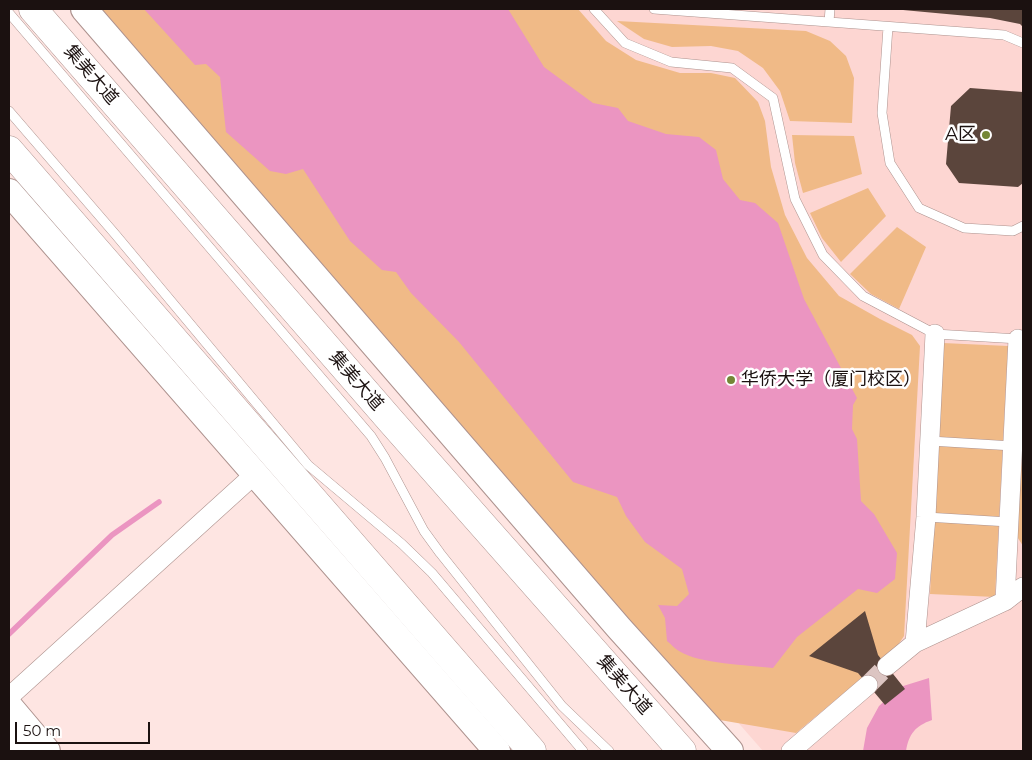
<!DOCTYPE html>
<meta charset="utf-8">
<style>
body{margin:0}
#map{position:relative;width:1032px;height:760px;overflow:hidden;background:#fee5e2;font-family:Montserrat,sans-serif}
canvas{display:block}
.frame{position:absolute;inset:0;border:10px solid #1b1110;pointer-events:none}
.scale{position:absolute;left:15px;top:722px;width:135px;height:22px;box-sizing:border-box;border:2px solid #1b1110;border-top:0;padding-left:6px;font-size:15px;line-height:18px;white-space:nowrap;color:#1b1110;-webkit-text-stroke:4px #fff;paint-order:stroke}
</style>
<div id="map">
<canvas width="1032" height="760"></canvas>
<div class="frame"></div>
<div class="scale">50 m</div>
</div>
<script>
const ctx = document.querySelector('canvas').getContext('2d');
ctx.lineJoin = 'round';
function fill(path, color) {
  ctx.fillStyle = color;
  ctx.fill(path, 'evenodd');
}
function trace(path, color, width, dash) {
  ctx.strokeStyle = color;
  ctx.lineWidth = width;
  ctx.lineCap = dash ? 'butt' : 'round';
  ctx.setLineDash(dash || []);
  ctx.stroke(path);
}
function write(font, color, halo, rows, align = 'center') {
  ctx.font = font + ' Montserrat,"Noto Sans SC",sans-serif';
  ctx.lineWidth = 5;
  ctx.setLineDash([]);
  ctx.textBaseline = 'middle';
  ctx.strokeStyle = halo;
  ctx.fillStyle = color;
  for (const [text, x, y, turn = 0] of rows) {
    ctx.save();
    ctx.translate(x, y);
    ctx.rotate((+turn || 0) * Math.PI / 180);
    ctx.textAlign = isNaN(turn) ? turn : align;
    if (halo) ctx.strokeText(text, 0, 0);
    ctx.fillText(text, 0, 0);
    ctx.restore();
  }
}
fill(new Path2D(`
 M113,9H1023V751H763Z`), '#fdd6d2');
fill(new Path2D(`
 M100,9H578L606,41L636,60L680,73H711L735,78L758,102L765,121L771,167L785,215L807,258L839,296L880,319L912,335L920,346L904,636L894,651L796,733L708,718Z
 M617,21L806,31L830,41L846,56L854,78L852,123L790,121L780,91L763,68L738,51L711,46L672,47L644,39Z
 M792,135L854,136L862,174L803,193L795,163Z
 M868,188L886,216L841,262L822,238L810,213Z
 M897,227L926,247L899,309L871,294L850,274Z
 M943,343L1008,346L995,597L930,594Z
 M1023,394V546L1016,535Z`), '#f0ba87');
fill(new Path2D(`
 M144,9H508L544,67L593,103L618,108L628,121L666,134L699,137L716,150L723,179L740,200L755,203L778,223L804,299L857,398L853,405L852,429L857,439L861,501L874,514L897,553L895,579L877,593L858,589L797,637L773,668C748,665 699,664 679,651C675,649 671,644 667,641L665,618L658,605L677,606L689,594L682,569L645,542L626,516L617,497L573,482L459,342L411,293L396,272L382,270L350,241L303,169L286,174L270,171L226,132L220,77L206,64L195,65Z
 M929,678L932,720C915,726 909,734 906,751H863L867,728L879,706L900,687Z`), '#eb95c1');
trace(new Path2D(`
 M9,634L112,535L159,502`), '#eb95c1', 5.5);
fill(new Path2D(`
 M903,9H1023V27L1020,24L990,18L903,10Z
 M970,88L1023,92V183L1018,187L959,183L946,164L951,106Z
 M865,611L878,655L905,689L885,705L858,673L809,656Z`), '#5b453c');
trace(new Path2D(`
 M868,685L887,666`), '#dcc5c2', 19, [19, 9]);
const lane = new Path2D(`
 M594,9L625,43L671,62L732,68L773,98L795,199L823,255L863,296L935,334L1019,339
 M654,9L1004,35L1023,43
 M9,13L371,436L385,458L424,531L440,553L562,706L609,751
 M829,22L830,9
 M888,27L882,113L890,163L919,208L964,228L1013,231L1023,226
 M9,111L115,234L308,465L402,544L432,573L583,751
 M930,441L1013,446
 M926,517L1009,522`);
const street = new Path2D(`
 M1005,601L1018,339
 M915,643L926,517L935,334
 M887,666L915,643L1005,601L1023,587
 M9,697L255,474
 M791,751L868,685`);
const secondary = new Path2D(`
 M84,9L619,628L730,751
 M9,192L497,751
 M9,706L47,751
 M9,736L22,751`);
const primary = new Path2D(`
 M33,9L390,420L682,751
 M9,150L532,751`);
trace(lane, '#ad928e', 10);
trace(street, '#ad928e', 20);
trace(secondary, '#ad928e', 28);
trace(primary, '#ad928e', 29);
trace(lane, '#fff', 9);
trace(street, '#fff', 19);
trace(secondary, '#fff', 26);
trace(primary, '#fff', 28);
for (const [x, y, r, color] of [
 [986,135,5,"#748636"],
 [731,380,5,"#748636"]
]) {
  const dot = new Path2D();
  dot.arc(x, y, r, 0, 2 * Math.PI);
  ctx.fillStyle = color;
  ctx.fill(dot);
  trace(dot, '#fff', 2);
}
write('18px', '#1b1110', '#fff', [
 ["集美大道",91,75,49],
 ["集美大道",356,381,49],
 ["集美大道",624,685,49]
]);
write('18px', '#1b1110', '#fff', [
 ["A区",976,135],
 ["华侨大学（厦门校区）",741,380,"left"]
], 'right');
</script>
